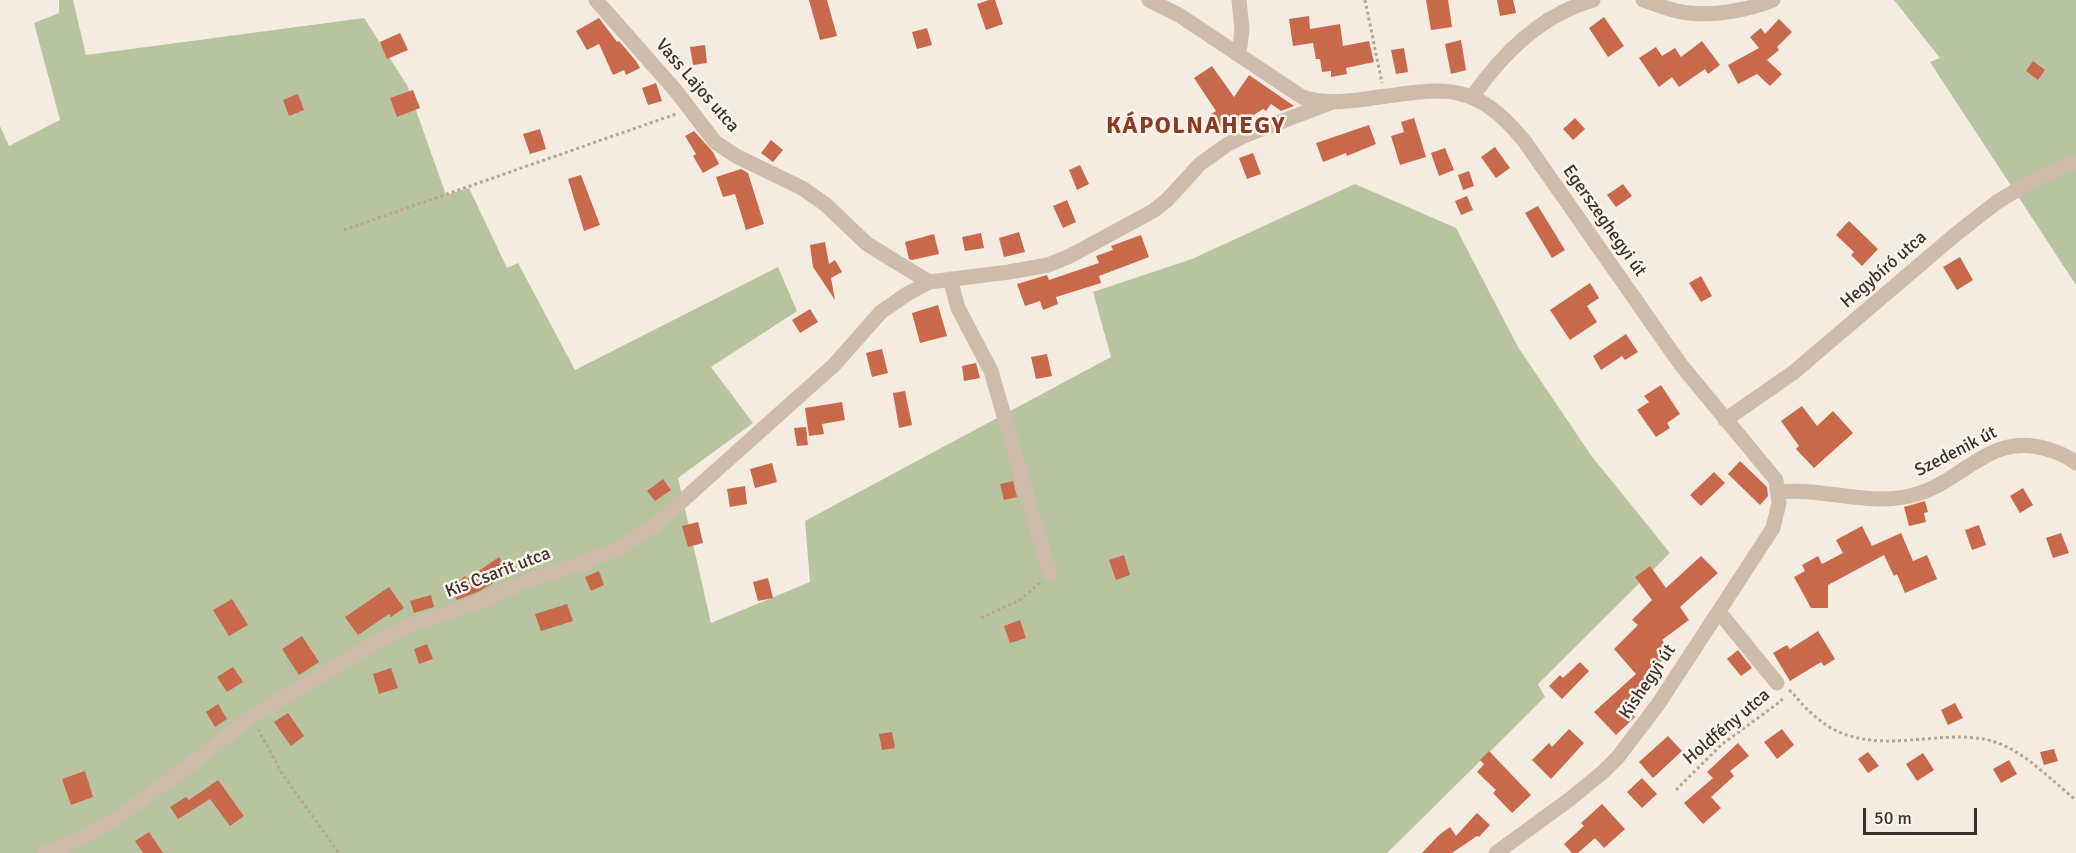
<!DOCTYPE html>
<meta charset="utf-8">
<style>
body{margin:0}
#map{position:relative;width:2076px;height:853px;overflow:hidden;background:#f4ebe1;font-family:Signika,sans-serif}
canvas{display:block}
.scale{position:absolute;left:1863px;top:808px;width:114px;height:27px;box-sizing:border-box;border:3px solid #3b302b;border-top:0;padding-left:8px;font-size:18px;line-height:21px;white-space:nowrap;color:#3b302b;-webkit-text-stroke:4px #fbf5ee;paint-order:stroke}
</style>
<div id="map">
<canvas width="2076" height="853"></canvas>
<div class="scale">50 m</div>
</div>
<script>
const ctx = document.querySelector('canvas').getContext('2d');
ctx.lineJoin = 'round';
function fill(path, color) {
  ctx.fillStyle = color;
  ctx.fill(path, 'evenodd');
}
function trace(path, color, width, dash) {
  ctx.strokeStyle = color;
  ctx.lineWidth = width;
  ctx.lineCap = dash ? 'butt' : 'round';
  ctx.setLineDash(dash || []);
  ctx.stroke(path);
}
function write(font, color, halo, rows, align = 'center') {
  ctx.font = font + ' Signika,sans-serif';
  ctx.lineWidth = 5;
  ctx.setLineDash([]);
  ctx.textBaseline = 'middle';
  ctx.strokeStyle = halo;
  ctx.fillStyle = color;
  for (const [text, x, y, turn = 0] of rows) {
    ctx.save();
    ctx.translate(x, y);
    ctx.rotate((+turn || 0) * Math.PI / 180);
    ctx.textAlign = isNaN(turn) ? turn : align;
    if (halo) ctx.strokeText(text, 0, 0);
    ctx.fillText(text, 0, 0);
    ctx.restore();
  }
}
fill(new Path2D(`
 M59,0H73L86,55L364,18L407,85L446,195L469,188L507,268L518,263L575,370L778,267L797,311L711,367L753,423L678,478L711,623L810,582L805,521L1111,357L1093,292L1192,259L1355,184L1456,228L1518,347L1590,454L1670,553L1538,684L1545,697L1387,853H0V126L9,146L60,120L34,23L59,13Z
 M1894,0H2076V285L1930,62L1940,58Z`), '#b8c4a0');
fill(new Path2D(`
 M809,0H827L837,36L820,40Z
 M989,0H995L1003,24L986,30L977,4Z
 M1426,0H1448L1452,27L1431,30Z
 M1497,0H1513L1516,13L1500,16Z
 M1309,16L1310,29L1340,24L1343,46L1369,41L1374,62L1346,68L1347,74L1331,77V71L1322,72L1320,59H1316L1313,43L1293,46L1289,19Z
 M1604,17L1624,46L1608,57L1589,28Z
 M599,18L617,42L619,41L636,61L640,68L626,75L624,70L613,75L599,44L587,50L576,31Z
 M1779,19L1792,32L1777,47L1779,50L1767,60L1782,74L1770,86L1757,74L1738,84L1728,65L1759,48L1750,37L1761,28L1765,34Z
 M927,28L932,45L917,49L912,32Z
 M400,33L408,50L387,59L380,42Z
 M1461,40L1466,70L1451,74L1445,44Z
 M1702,41L1720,65L1708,74L1705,69L1679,87L1672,77L1659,87L1639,58L1656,47L1662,56L1675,48L1681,57Z
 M705,45L707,63L693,65L690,47Z
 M1404,48L1408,72L1396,74L1391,50Z
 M2033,61L2045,70L2038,80L2026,71Z
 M1212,66L1234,97L1249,75L1294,106L1281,111L1271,104L1266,111L1263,109L1223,135L1210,115L1216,111L1194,78Z
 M656,83L662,101L648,105L642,88Z
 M413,90L420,108L397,117L390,98Z
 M298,94L304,110L289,116L283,100Z
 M1414,118L1426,157L1400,165L1391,136L1404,132L1401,122Z
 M1575,118L1585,129L1573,140L1563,129Z
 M1369,125L1376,144L1347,156L1346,153L1323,162L1316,143Z
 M540,129L546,149L530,154L523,134Z
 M694,131L713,152L719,164L703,173L693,156L696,154L685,136Z
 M771,140L783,150L773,162L761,153Z
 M1495,147L1510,168L1496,178L1481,157Z
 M1445,148L1454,170L1439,176L1431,153Z
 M1253,153L1261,174L1247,179L1239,158Z
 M1080,165L1089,184L1077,190L1069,170Z
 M741,169L748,173L764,224L746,230L735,194L723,197L716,177Z
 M1469,171L1474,186L1463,190L1458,175Z
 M581,175L600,225L584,231L568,179Z
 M1623,184L1632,196L1616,207L1607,195Z
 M1467,196L1473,210L1461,215L1455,201Z
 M1067,200L1076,222L1063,228L1053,206Z
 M1538,206L1565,250L1552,258L1525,213Z
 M1849,221L1878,249L1862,266L1851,255L1854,252L1836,235Z
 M1019,232L1025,252L1004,257L999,238Z
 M981,233L984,248L965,251L962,237Z
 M934,234L939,254L912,260L909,259L905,242Z
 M1141,235L1149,257L1099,276L1101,283L1056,297L1058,304L1043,310L1040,301L1025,306L1017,284L1047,275L1049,280L1099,263L1096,256L1113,250L1111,246Z
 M825,242L829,264L835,260L842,272L831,278L835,300L813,267L810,245Z
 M1960,257L1973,280L1957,290L1943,267Z
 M1701,276L1712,296L1701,302L1689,283Z
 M1590,283L1599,298L1587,306L1597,322L1570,340L1550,310Z
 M938,305L947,336L920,343L912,313Z
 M810,309L818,322L800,333L792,320Z
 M1626,334L1638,352L1625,360L1622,356L1601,370L1593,356Z
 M882,349L888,373L872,377L866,353Z
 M1047,354L1052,376L1036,379L1031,357Z
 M976,363L980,378L964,381L962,366Z
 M1661,385L1680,414L1667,423L1670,428L1656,437L1637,410L1649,402L1644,396Z
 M905,391L912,425L899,428L893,393Z
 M842,402L845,420L822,424L824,434L809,436L805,408Z
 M1802,406L1817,426L1833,411L1853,433L1814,468L1796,449L1799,446L1781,421Z
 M806,427L808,445L797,446L794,428Z
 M1740,461L1767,487L1768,496L1760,505L1728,474Z
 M772,463L777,482L755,488L750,469Z
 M1714,472L1725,483L1701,506L1690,495Z
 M663,479L671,490L655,501L647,491Z
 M1013,481L1017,497L1004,500L1000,484Z
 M745,486L747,504L730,507L727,489Z
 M2023,488L2033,505L2020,513L2010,496Z
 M1925,501L1928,512L1924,513L1926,522L1909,526L1904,507Z
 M698,522L703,543L688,547L682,526Z
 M1979,525L1986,545L1972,550L1965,530Z
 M1862,526L1872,546L1901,533L1913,561L1927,555L1937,579L1905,593L1897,574L1894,576L1884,555L1828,585V608H1811L1794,577L1805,571L1802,565L1818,556L1822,564L1843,553L1836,540Z
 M2061,533L2069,553L2053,558L2046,538Z
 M1124,555L1130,575L1116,580L1109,560Z
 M1701,556L1718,573L1680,607L1689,620L1662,640L1672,653L1653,668L1661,677L1643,694L1645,696L1629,711L1635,717L1616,735L1594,712L1636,674L1614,649L1638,625L1632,620L1652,600L1635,577L1650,566L1666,588Z
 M499,557L510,573L478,592L457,600L449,587L465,576L467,579Z
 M599,571L604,585L591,591L585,577Z
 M768,578L773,598L758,601L753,582Z
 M389,587L404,608L391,617L389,614L358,635L345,617Z
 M431,595L434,607L414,613L410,601Z
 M232,599L248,625L229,636L213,610Z
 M567,604L573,621L541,631L535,614Z
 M1020,620L1026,638L1010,643L1004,626Z
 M1818,631L1835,659L1824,666L1821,662L1790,681L1773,653L1787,645L1790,649Z
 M302,636L319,662L299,675L282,649Z
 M427,644L433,659L419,664L414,649Z
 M1738,650L1752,668L1741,676L1727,659Z
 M1580,662L1589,671L1562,699L1549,686L1560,675L1563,678Z
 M233,667L243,682L227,692L217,677Z
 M391,668L398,688L379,694L373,674Z
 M1955,703L1963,718L1948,725L1941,710Z
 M218,704L227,719L215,727L206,712Z
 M288,713L304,736L291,746L274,722Z
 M1569,729L1584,743L1551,779L1532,760L1549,743L1552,747Z
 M1782,729L1794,745L1777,759L1764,742Z
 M892,732L895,748L882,750L879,734Z
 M1668,736L1682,751L1653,778L1639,762Z
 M1738,743L1749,756L1730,771L1734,776L1711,797L1721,808L1703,824L1684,803L1713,778L1707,772Z
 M2054,749L2058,761L2044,765L2040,752Z
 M1489,751L1531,795L1512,813L1493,793L1496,790L1477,772L1484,764L1480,760Z
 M1868,752L1879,766L1868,773L1858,759Z
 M1923,753L1934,770L1917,781L1906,764Z
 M2009,760L2017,774L2001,783L1993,769Z
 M85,771L93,797L71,805L62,779Z
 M1642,778L1657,794L1642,808L1627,792Z
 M218,780L244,816L230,826L210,799L178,819L170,807L186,797L189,800Z
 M1602,804L1625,829L1604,848L1595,838L1578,853H1572L1564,844L1584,826L1581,823Z
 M1477,813L1490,825L1479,837L1477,836L1452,853H1422L1439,835L1450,827L1456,836Z
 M149,832L163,853H143L135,841Z`), '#c8694b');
trace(new Path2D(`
 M1365,0L1382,83
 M344,230L676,114
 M981,618L1020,600L1040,583
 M1789,690C1794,694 1797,698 1801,703C1814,717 1831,731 1850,736C1899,751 1959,725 2003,745C2030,757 2053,782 2076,800
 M258,729L283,775L339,853
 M1676,790L1721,745L1781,701L1783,697`), '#b9a596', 3, [3, 3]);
trace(new Path2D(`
 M596,0L676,91L715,142L736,156L802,188L825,204L867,244L929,282
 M1149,0L1179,15L1302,97C1324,104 1343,102 1366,99C1440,89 1473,77 1525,142L1681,365L1776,480L1779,503L1773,528L1659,703L1618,757L1603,772L1570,799L1496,853
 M1643,0C1658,5 1673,12 1689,13C1716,16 1748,10 1773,0
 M1239,55L1242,29L1239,0
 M1472,97C1503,53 1541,15 1593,0
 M950,279L958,308L991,371L1050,574
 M1725,420L1794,372L1956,234L1997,202L2030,182L2076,161
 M1778,492C1822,487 1866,506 1910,496C1963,484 1988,431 2047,449C2057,452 2068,456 2076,463
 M1719,612L1777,683
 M45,853L82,838L117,818L189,766L251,717L384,638L412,625L478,603L527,581L586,562L621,547L653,527L834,365L881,312L907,294L929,282L1009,272L1048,265L1070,256L1153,211L1167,200L1200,164L1228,144L1246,135L1330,103`), '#cdbbac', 15);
write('18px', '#3b302b', '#fbf5ee', [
 ["Vass Lajos utca",697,86,49],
 ["Egerszeghegyi út",1604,221,55],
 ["Hegybíró utca",1884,270,-41],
 ["Szedenik út",1956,452,-27],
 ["Kis Csarit utca",498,573,-21],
 ["Kishegyi út",1648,682,-56],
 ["Holdfény utca",1727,727,-40]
]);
ctx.letterSpacing = '1.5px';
write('bold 24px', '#8c3b22', '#fbf5ee', [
 ["KÁPOLNAHEGY",1196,127]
]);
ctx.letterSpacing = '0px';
</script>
